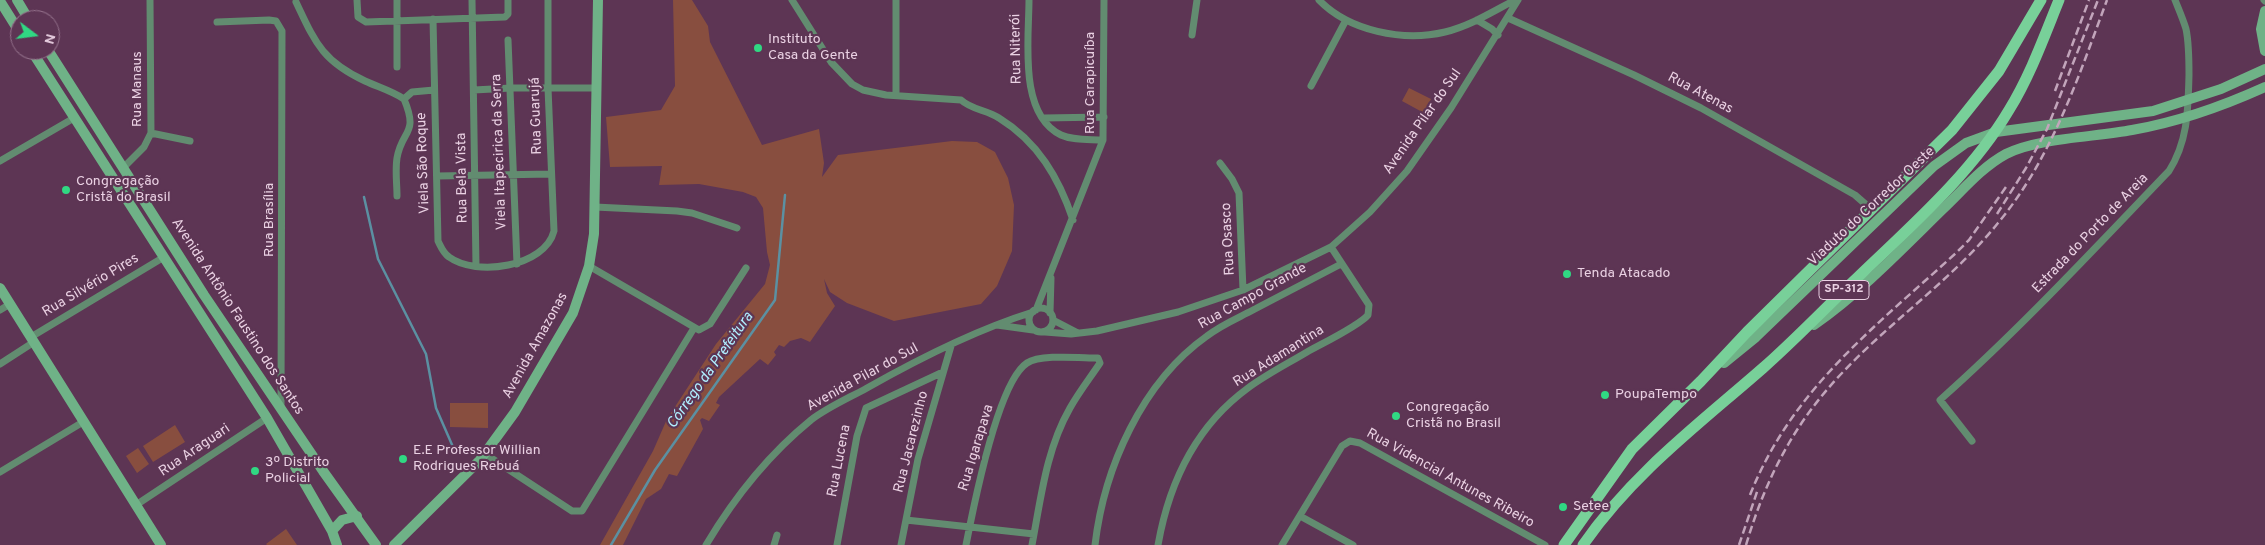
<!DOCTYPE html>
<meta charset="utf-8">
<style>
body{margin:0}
#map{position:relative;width:2265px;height:545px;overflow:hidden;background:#5d3554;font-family:Overpass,sans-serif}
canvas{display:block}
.north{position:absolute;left:10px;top:10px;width:50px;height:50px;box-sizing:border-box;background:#5d3554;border:1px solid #95738d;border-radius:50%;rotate:105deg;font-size:14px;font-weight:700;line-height:20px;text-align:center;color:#ead1e3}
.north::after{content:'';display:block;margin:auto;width:18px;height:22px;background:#30d883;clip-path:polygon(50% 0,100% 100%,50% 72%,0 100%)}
</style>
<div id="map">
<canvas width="2265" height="545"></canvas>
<div class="north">N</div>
</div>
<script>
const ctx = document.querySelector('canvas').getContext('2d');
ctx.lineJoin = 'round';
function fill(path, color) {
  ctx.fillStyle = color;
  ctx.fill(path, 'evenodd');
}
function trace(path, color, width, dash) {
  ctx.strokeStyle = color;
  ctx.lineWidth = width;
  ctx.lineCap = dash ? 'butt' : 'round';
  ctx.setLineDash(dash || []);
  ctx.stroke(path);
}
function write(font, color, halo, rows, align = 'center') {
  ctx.font = font + ' Overpass,sans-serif';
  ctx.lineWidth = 4.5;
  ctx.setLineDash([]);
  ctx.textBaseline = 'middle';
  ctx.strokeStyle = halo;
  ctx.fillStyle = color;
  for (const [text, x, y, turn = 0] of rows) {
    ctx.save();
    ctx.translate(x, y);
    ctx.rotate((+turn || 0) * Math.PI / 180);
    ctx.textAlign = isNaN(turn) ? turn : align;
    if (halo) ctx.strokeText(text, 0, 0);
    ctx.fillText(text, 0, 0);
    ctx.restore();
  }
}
fill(new Path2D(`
 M673,0H692L708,26L710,42L762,145L819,129L824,163L822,177L838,155L952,141L977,142L995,152L1008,178L1014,205L1012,251L997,286L981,304L894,321L847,303L830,292L824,279L827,293L835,306L810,342L801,338L790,341L784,347L779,345L774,352L776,355L768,365L760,359L719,397L716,403L720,405L709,421L702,418L700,420L703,429L677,476L669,474L661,489L646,499L623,545H600L653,451L667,419L716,344L765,284L770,265L767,252L763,208L756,197L743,192L699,184L659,185L662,166L610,167L606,117L661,110L675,86Z
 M1409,88L1431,99L1424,113L1402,101Z
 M450,403H488V428L450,427Z
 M175,425L185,442L153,462L143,446Z
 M138,448L149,464L137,473L126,456Z
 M286,529L297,545H267L266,544Z`), '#884e3f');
trace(new Path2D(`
 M364,197L378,259L426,354L436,408L453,447
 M611,545L655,470L775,300L785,195`), '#5b90a2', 2.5);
trace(new Path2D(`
 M357,0L358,17L366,22L505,17L508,14V0
 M397,0V67
 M472,0L476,266
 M792,0L831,62L852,84L863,90L886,95L961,100C972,110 987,110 999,118C1038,142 1059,178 1073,220
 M896,0V94
 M1029,0C1029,39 1018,114 1061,135C1074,141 1090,139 1103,140
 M1319,0C1349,31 1403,42 1445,32C1470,26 1492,12 1515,0
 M2264,0L2265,1
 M296,2C315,42 322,61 365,81C378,87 392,91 404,99C419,135 402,129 397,158C395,170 397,184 397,196
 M1508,18L1634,75L1701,108L1855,195L1871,209
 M433,19L438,241C441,247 443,253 449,257C476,277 545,267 554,231L548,88V0
 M1477,20L1492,29L1498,35
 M217,22L269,20L276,21L282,31L281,409
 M1192,35L1197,0
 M508,40L517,264
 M1311,86L1346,20
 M474,90L511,88H597
 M404,99L412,92L434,90
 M1044,118L1104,117
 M151,133L190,141
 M0,161L74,118
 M1220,163L1232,179L1239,193L1243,290
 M123,168L144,147L151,133L150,0
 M437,176L551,174
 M595,207L677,211L692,213L737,228
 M589,266L699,330L710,324L746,268
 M1029 320a12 12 0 1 1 24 0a12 12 0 1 1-24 0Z
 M0,310L10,304
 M1036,310L1103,140L1104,0
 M1050,313L1051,278
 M1053,320L1078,333
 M997,325L1033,330
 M1045,332L1071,334L1097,331L1178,312L1243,290L1331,247L1370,212L1407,171L1451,108L1518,0
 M31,337L164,257
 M0,364L34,342
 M1972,441L1940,400C2021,328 2094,249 2169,171C2188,141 2188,110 2189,75C2189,60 2189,43 2186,29C2183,19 2179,10 2175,0
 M485,454L572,511H582L694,328
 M0,472L83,422
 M136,505L267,418
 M1300,516L1353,545
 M906,520L1034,534
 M706,545C734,498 768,455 811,420C828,407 849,398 867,388C920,358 975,330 1033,312
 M774,545L777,535
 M837,545L857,436L866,408L943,372
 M901,545L918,459L951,346
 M966,545C973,509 998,382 1027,363C1040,354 1081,358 1098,358L1100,363C1090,378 1079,392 1070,408C1046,450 1041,498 1032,545
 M1095,545C1104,468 1142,382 1207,336C1221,325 1238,318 1253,310C1282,295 1312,279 1341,264
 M1158,545C1169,483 1196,426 1248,388C1267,374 1287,364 1307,352C1321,344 1359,326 1368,315L1369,305L1331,247
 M1282,545L1342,446L1350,441L1360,443L1545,545`), '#628c70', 7);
trace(new Path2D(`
 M17,0L29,20
 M0,1L20,33
 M2265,11L2261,29L2265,51
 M31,50L267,418L332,531L337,545
 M48,50L204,295L323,471L376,545
 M0,288L161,545
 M1814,325C1861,292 1902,249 1943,209C1963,190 1982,167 2006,154C2037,138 2096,137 2132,130C2178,122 2223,106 2265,87
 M1724,363L1756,337L1934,166L1966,143L1996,132L2153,111L2221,89L2265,69
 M332,531L342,520L357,516
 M394,545L480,460L515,412L573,313L589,266L594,234L598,0`), '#6fb287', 10);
trace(new Path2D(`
 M1564,545L1632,449L1701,381L1747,332L1952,130L1999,71L2041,0
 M1583,545C1632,474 1699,424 1763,368C1796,339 1826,307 1858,277C1911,226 1971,174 2009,110C2030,76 2044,37 2059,0`), '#78d099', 11);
trace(new Path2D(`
 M2055,91L2089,0
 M1997,214L2026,168L2047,129L2098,0
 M1750,495C1792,389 1875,327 1956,253L1969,240L2006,187
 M1739,545L1758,489
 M1746,545C1766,478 1794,423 1843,372C1892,320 1953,279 1998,223C2052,158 2078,78 2107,0`), '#c2a5bb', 2.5, [8, 4]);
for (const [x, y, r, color] of [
 [758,48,5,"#30d883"],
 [66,190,5,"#30d883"],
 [1567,274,5,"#30d883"],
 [1605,395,5,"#30d883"],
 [1396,416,5,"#30d883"],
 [403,459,5,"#30d883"],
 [255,471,5,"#30d883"],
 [1563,507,5,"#30d883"]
]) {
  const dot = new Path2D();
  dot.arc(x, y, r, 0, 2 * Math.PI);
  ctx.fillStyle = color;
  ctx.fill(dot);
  trace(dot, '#5d3554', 2);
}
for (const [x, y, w] of [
 [1844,290,50]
]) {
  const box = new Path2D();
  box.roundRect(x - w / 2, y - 9.5, w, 19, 4);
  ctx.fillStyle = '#5d3554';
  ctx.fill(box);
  trace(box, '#ead1e3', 1);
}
write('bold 12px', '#ead1e3', null, [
 ["SP-312",1844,290]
]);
write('14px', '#ead1e3', '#5d3554', [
 ["Instituto",768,40],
 ["Casa da Gente",768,56],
 ["Congregação",76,182],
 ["Cristã do Brasil",76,198],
 ["Tenda Atacado",1577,274],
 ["PoupaTempo",1615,395],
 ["Congregação",1406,408],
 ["Cristã no Brasil",1406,424],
 ["E.E Professor Willian",413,451],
 ["Rodrigues Rebuá",413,467],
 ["3º Distrito",265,463],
 ["Policial",265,479],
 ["Setee",1573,507]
], 'left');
write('14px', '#ead1e3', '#5d3554', [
 ["Rua Niterói",1017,49,-91],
 ["Rua Carapicuíba",1091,83,-90],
 ["Rua Manaus",138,89,-90],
 ["Rua Atenas",1700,94,28],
 ["Rua Guarujá",537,116,-92],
 ["Avenida Pilar do Sul",1423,122,-55],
 ["Viela Itapecirica da Serra",500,152,-92],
 ["Viela São Roque",424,163,-92],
 ["Rua Bela Vista",463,178,-91],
 ["Viaduto do Corredor Oeste",1872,207,-43],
 ["Rua Brasília",270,220,-90],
 ["Estrada do Porto de Areia",2091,234,-46],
 ["Rua Osasco",1229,239,-93],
 ["Rua Silvério Pires",91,286,-31],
 ["Rua Campo Grande",1253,297,-29],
 ["Avenida Antônio Faustino dos Santos",237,317,57],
 ["Avenida Amazonas",536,346,-61],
 ["Rua Adamantina",1279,357,-32],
 ["Avenida Pilar do Sul",863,378,-29],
 ["Rua Jacarezinho",912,442,-76],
 ["Rua Igarapava",977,448,-73],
 ["Rua Araguari",195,451,-34],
 ["Rua Lucena",840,461,-79],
 ["Rua Videncial Antunes Ribeiro",1450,479,29]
]);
write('italic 15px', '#b0efff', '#5d3554', [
 ["Córrego da Prefeitura",711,371,-55]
]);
</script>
